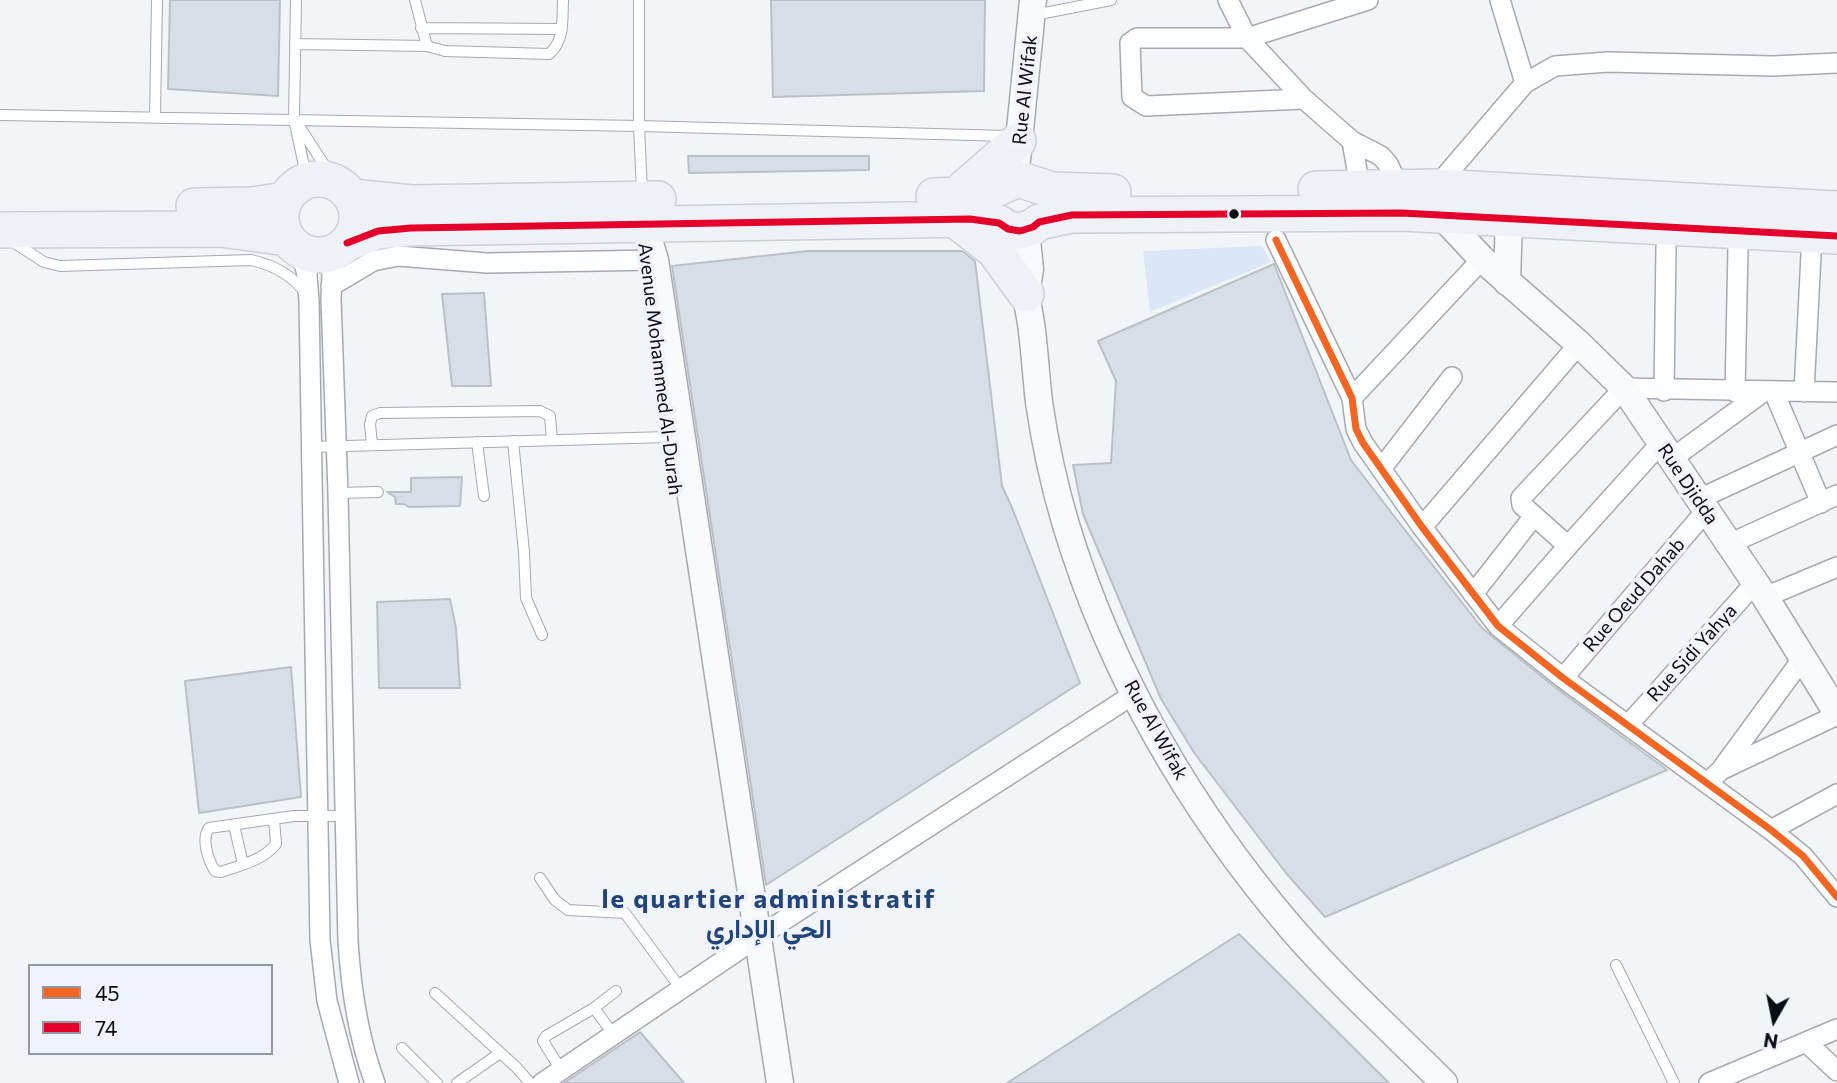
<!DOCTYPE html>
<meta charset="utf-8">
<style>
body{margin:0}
#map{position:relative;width:1837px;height:1083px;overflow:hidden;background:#f2f5f8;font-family:Commissioner,sans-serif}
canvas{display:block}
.legend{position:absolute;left:28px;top:964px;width:245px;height:91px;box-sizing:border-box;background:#f0f4fa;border:2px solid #93979f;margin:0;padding:9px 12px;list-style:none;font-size:21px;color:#070c16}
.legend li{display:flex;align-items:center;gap:14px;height:35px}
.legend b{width:35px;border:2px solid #93979f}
.north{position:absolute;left:1739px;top:985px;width:70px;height:70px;-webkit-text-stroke:5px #f0f4fa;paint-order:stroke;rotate:189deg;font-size:19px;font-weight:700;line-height:28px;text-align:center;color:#070c16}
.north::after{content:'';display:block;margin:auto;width:24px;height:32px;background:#070c16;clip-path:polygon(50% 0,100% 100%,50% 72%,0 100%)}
</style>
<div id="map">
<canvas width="1837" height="1083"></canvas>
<ul class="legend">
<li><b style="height:9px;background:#f26522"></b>45</li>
<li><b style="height:9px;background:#e4002b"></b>74</li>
</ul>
<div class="north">N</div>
</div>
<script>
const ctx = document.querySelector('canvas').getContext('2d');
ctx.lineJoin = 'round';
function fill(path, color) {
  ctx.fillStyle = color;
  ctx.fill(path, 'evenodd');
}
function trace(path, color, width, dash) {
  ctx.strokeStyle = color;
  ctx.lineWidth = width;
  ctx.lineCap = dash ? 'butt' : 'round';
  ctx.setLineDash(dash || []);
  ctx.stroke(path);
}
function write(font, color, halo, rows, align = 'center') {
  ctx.font = font + ' Commissioner,Vazirmatn,sans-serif';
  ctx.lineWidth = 7;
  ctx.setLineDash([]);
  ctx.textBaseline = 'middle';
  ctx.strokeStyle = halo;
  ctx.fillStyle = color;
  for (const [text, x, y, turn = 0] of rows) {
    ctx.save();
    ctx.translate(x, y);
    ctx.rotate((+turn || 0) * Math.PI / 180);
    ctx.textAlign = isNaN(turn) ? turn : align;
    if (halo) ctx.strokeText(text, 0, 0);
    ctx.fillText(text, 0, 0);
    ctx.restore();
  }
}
fill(new Path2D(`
 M1262,246L1271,262L1150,312L1143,251Z`), '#dbe6f7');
const building = new Path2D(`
 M170,0H280L278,96L168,89Z
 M771,0H985L984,91L773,97Z
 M688,156H869V170L689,173Z
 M808,251H962L975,261L1002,486L1013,510L1080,683L766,885L672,266Z
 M1274,264L1351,460L1394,516L1482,628L1556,688L1667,770L1325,917L1286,873L1195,754L1161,699L1083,514L1073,465L1111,463L1116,381L1098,341Z
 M484,293L491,386H452L442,294Z
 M462,477L460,506L409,507L404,504H396L395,497L387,492H411V478Z
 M450,599L456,628L460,688H379L377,602Z
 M291,667L301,797L199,813L185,681Z
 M1239,934L1389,1083H1007Z
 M640,1032L684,1083H564Z`);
fill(building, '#d8dee8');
trace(building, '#bcc0c6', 2);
const lane = new Path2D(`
 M296,0L294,119L304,166L298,186
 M415,0L427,46
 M639,0V126L642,192
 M1034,15L1111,0
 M421,28L562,29
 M295,44L427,46L445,51L549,54C565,41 562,19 563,0
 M0,115L639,126L1008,136
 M155,118L157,0
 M297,123L336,183
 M13,242L44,262L60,266L251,260C273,265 292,274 305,293
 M513,441L524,552L526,598L542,635
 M477,442L484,496
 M372,445L370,424L372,416L380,413L540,411L550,416L552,440
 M311,447L668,437
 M338,493L378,492
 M274,819L276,844C262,861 241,865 221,872L215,871C208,860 201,839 209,828L294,816H345
 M234,825L243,864
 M540,878L555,900L568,910L625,913L681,989
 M1616,965L1674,1083
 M435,993L517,1068L530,1083
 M594,1008L616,991
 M402,1048L437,1083
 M561,1070L543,1041L546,1036L594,1008L614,1035
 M457,1083L500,1053`);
const street = new Path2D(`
 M1228,0L1247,38L1304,99L1352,141L1381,156L1388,164L1399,187
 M1500,0L1525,83
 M1304,99L1146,106L1132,97L1130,43L1137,38H1247L1368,0
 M1352,141L1360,188
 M1436,187L1525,83L1555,66L1608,62L1773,66L1837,63
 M1276,240L1352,398L1356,429L1363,443L1422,527L1498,626L1563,678L1771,830L1803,856L1837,897
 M339,249L332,273L331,299L338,493L348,941C351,990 358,1037 375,1083
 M301,251L307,275L309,301L320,940L327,1001L349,1083
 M331,286L373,261L398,256L487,263L655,260
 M1664,391L1666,247
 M1735,392L1738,248
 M1774,392L1821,503
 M1804,392L1812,235
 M1352,398L1482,259
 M1670,460L1763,392
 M1381,469L1452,377
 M1697,500L1837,435
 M1422,527L1579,344
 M1729,544L1837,495
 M1568,546L1660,444
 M1473,594L1534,516
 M1765,597L1837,567
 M1498,626L1568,546L1522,505L1521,498L1624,388L1837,392
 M1563,678L1705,512
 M1629,724L1755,583
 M1723,767L1803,658
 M1707,783L1721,770L1837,715
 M1771,830L1837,794
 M1806,1042L1837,1071
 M542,1083L758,937L1134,694
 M1709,1083L1837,1029`);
const secondary = new Path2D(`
 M1017,160L1033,0
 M1441,215L1482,259L1579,344L1624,388L1765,597L1837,713
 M644,224L655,260L780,1083
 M1026,231L1030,269L1026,294
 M1020,277C1034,316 1034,360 1039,402C1045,443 1054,485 1066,525C1111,674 1191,811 1292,929C1339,983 1393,1032 1444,1083
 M1507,282L1509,217`);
const highway = new Path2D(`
 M281 217a38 38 0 1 1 76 0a38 38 0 1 1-76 0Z
 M963,189L1018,141
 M1316,189L1436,187L1837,209
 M934,196L985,194L1018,179L1052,190L1113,192
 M351,197L412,203L658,199
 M194,206L252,205L285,200
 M954,219L994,250L1026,294
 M0,230L220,229L287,238
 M347,243L378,231L411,228L970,219L999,223L1008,229L1020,231L1033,227L1039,222L1072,215L1402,213L1837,236`);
trace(lane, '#a6aab0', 12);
trace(street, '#a6aab0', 22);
trace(secondary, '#a6aab0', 29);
trace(highway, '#cdcfd3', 38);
trace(lane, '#fdfefe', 10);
trace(street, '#fdfefe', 19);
trace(secondary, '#f9fafb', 26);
trace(highway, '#eef2f6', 35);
trace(new Path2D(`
 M1276,240L1352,398L1356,429L1363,443L1422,527L1498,626L1563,678L1771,830L1803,856L1837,897`), '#f26522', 7);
trace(new Path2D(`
 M347,243L378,231L411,228L970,219L999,223L1008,229L1020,231L1033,227L1039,222L1072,215L1402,213L1837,236`), '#e4002b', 7);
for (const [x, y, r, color] of [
 [1234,214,6,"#070c16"]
]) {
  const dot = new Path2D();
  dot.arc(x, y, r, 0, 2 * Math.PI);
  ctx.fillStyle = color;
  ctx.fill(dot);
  trace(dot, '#f0f4fa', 2.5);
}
write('19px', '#070c16', '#f0f4fa', [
 ["Rue Al Wifak",1025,90,-84],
 ["Avenue Mohammed Al-Durah",660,369,83],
 ["Rue Djidda",1688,484,56],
 ["Rue Oeud Dahab",1634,595,-49],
 ["Rue Sidi Yahya",1692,653,-48],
 ["Rue Al Wifak",1156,730,61]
]);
ctx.letterSpacing = '2px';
write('bold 26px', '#23447b', '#f0f4fa', [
 ["le quartier administratif",769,899],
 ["الحي الإداري",769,929]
]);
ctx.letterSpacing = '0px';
</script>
